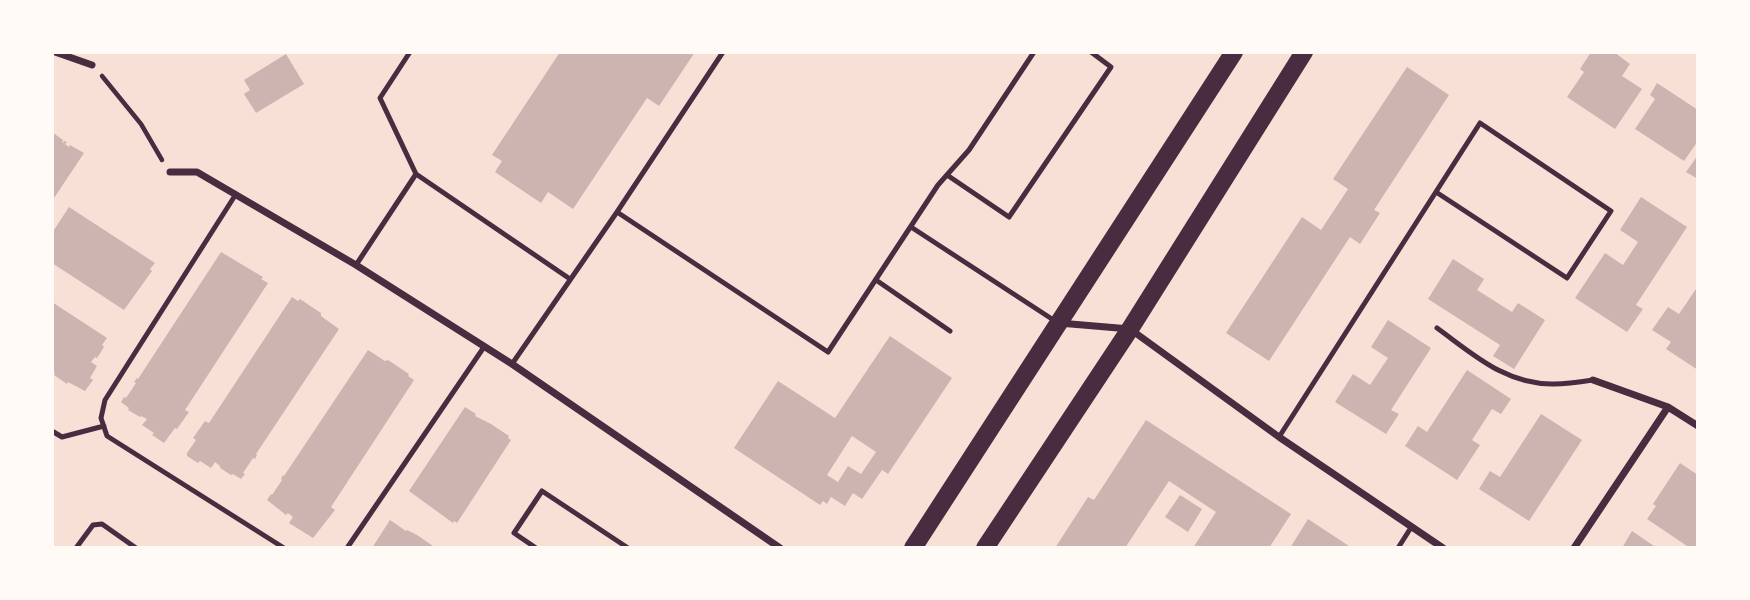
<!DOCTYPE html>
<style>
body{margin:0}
#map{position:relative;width:1750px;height:600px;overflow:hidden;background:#f7e1d7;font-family:"Times New Roman",serif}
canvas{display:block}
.frame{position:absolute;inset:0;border:54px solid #fffaf5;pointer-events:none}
</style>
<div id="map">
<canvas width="1750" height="600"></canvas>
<div class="frame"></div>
</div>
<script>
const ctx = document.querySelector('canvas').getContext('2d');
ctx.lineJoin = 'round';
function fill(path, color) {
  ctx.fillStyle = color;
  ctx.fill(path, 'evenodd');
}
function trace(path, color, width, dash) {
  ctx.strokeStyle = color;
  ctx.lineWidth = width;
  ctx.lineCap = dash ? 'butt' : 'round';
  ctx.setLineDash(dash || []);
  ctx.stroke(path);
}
fill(new Path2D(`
 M560,52H695L659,106L647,98L573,209L548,192L541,203L495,172L502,161L492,155Z
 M1591,52H1614L1630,64L1622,76L1642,89L1615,129L1567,97L1584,72L1580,69Z
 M286,54L304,84L256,113L244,94L250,90L244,80Z
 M1407,67L1449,95L1374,210L1380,213L1360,244L1350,237L1269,361L1226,333L1302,217L1321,230L1348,189L1333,179Z
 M1657,83L1698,110V141L1684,161L1635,129L1655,99L1650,95Z
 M52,132L63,140L62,142L63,143L64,141L67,142L65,144L69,147L70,145L84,153L52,201Z
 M1698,155V179L1686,172Z
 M1641,197L1687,227L1636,305L1643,309L1627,332L1575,298L1605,253L1623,265L1638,242L1620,230Z
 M69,207L155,263L150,269L152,271L124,310L52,263V233Z
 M221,252L263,277L261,279L268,283L185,410L189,412L177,429L175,428L164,443L152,435L154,433L142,425L147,419L141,416L140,417L128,410L129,408L121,402L124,397L126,398L136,383L134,382L137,378L138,379Z
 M1453,259L1484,279L1477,290L1512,312L1518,303L1545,320L1514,369L1493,356L1500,345L1428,299Z
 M1698,286V370L1666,349L1671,342L1652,330L1668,307L1679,314Z
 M292,297L298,301L300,299L321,313V316L339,329L256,454L257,455L255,459L253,458L243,473L245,474L241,479L233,474L231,475L220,468V466L215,462L211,468L200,461L198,463L187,456V453L196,440L193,438L205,421L209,423Z
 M52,302L107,338L102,345L104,347L97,358L95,357L91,362L97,366L90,378L93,380L85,391L68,382L67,384L54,375L55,373L52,372Z
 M1388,320L1431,348L1391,410L1399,414L1386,434L1335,402L1353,374L1370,385L1388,358L1371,347Z
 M890,336L952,378L888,474L882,470L862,499L853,493L845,506L831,497L827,504L823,501L820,505L734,448L778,381L835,418ZM852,436L876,452L861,474L848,466L838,482L827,475Z
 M368,350L385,361L388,360L409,374L408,376L414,380L331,507L335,510L313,538L289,523L293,517L288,513L286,515L267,500L271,494L272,495L282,480L281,479L283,475L284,476Z
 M1467,370L1511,399L1501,414L1492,409L1472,440L1480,445L1457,480L1405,446L1418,426L1427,432Z
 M465,407L476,414L475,416L491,424L509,436L508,438L511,440L457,523L454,521L453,523L409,491Z
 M1541,414L1582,440L1529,521L1479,489L1490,471L1500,477Z
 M1146,420L1291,514L1269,548H1193L1216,512L1169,481L1125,548H1055L1088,497L1094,500Z
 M1680,463L1698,475V548H1690L1647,519L1656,506L1653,504Z
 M1180,495L1202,509L1188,532L1165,517Z
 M1308,519L1352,548H1290Z
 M390,520L406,531L407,530L417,535L436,548H372Z
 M1632,531L1657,548H1622Z`), '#ccb4b1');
trace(new Path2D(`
 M102,76L141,124L162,160`), '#4a2c40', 4.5);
trace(new Path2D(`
 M410,52L380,98L416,174L570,279
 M947,175L1009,217L1111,67L1091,52
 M236,194L105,400L101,418L107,436L284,548
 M617,212L828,352L938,185L969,150L1034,52
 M911,227L1055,321
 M356,265L416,174
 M876,280L950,331
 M1437,328C1473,354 1506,385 1554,384C1567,384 1580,382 1593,380
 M512,364L617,212L723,52
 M52,431L62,437L104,426
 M1279,437L1480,123L1611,211L1567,278L1436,192
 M76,548L93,525L102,524L136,548
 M347,548L484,347
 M536,548L514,533L542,491L628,548
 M1398,548L1412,526`), '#4a2c40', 5);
trace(new Path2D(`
 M55,52L92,65
 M170,172H197L356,265L512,364L780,548
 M1059,323L1130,329L1279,437L1443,548
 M1593,380L1668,407L1698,426
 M1574,548L1668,407`), '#4a2c40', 7);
trace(new Path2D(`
 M913,548L1234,52
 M985,548L1130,329L1304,52`), '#4a2c40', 18);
</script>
